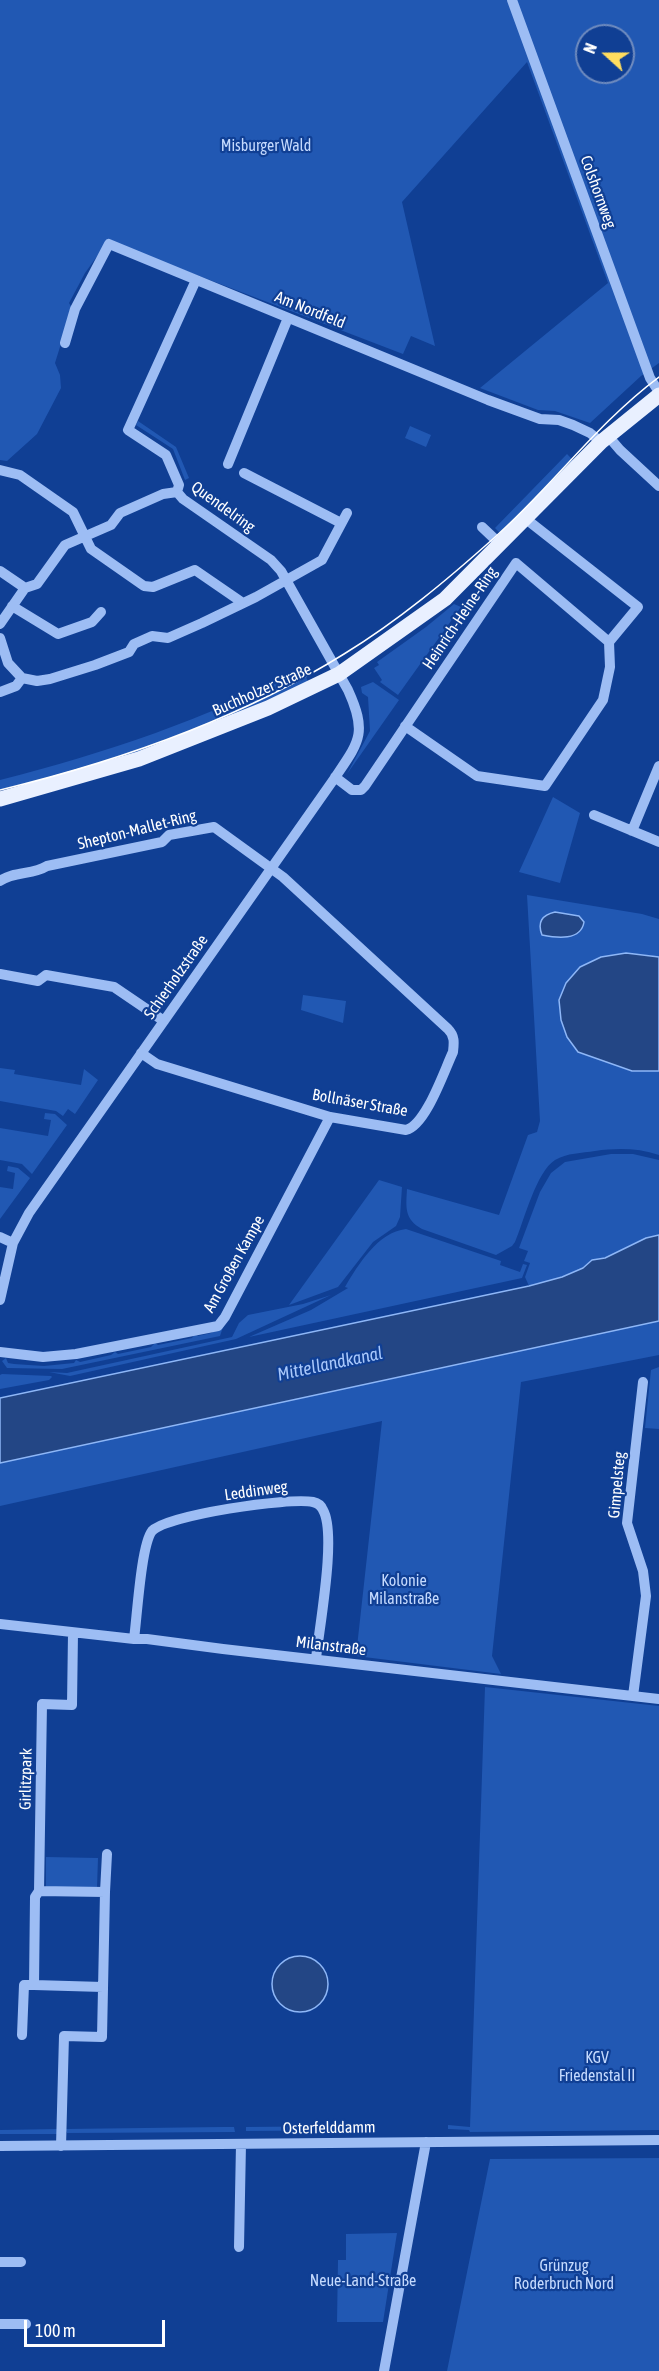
<!DOCTYPE html>
<meta charset="utf-8">
<style>
body{margin:0}
#map{position:relative;width:659px;height:2371px;overflow:hidden;background:#103f94;font-family:"Asap Condensed",sans-serif}
canvas{display:block}
.north{position:absolute;left:575px;top:24px;width:60px;height:60px;box-sizing:border-box;background:#103f94;border:2px solid #708cbf;border-radius:50%;rotate:291deg;font-size:16px;font-weight:700;line-height:24px;text-align:center;color:#fff}
.north::after{content:'';display:block;margin:auto;width:21px;height:27px;background:#ffdd5f;clip-path:polygon(50% 0,100% 100%,50% 72%,0 100%)}
.scale{position:absolute;left:24px;top:2320px;width:141px;height:27px;box-sizing:border-box;border:3px solid #fff;border-top:0;padding-left:8px;font-size:18px;line-height:21px;white-space:nowrap;color:#fff;-webkit-text-stroke:4px #103f94;paint-order:stroke}
</style>
<div id="map">
<canvas width="659" height="2371"></canvas>
<div class="north">N</div>
<div class="scale">100 m</div>
</div>
<script>
const ctx = document.querySelector('canvas').getContext('2d');
ctx.lineJoin = 'round';
function fill(path, color) {
  ctx.fillStyle = color;
  ctx.fill(path, 'evenodd');
}
function trace(path, color, width, dash) {
  ctx.strokeStyle = color;
  ctx.lineWidth = width;
  ctx.lineCap = dash ? 'butt' : 'round';
  ctx.setLineDash(dash || []);
  ctx.stroke(path);
}
function write(font, color, halo, rows, align = 'center') {
  ctx.font = font + ' "Asap Condensed",sans-serif';
  ctx.lineWidth = 4.5;
  ctx.setLineDash([]);
  ctx.textBaseline = 'middle';
  ctx.strokeStyle = halo;
  ctx.fillStyle = color;
  for (const [text, x, y, turn = 0] of rows) {
    ctx.save();
    ctx.translate(x, y);
    ctx.rotate((+turn || 0) * Math.PI / 180);
    ctx.textAlign = isNaN(turn) ? turn : align;
    if (halo) ctx.strokeText(text, 0, 0);
    ctx.fillText(text, 0, 0);
    ctx.restore();
  }
}
fill(new Path2D(`
 M0,0H659V363L641,376L590,423L555,411L538,410L480,388L608,283L527,62L402,202L435,346L411,336L403,354L108,241L85,273L69,303L72,308L55,363L60,375L61,388L37,434L7,461L0,460ZM587,36H623V72H587Z
 M138,421L176,447L189,478L185,480L173,449L136,425Z
 M410,426L431,435L426,447L405,438Z
 M567,454L574,461L501,534L495,528Z
 M454,604L461,607L398,695L380,682L382,680L374,668L379,665L377,662L426,627Z
 M303,669L308,682C259,704 210,726 160,745C108,764 53,777 0,790V780C110,752 202,720 303,669Z
 M373,682L399,700L347,774L370,731L368,697L362,693L361,687Z
 M553,797L580,813L560,883L519,872Z
 M527,895L642,914L659,919V957C627,951 609,954 580,967L561,1020L567,1037L578,1052L631,1071H659V1155C638,1148 617,1148 595,1151C582,1153 567,1153 555,1160C536,1172 524,1221 515,1242L512,1246L496,1255L422,1229C404,1219 406,1207 407,1189L499,1215L528,1135L537,1132L540,1121Z
 M303,995L346,1001L343,1023L301,1010Z
 M0,1068L15,1070L14,1074L81,1085L84,1069L98,1080L75,1114L68,1109L63,1116L56,1111L0,1101Z
 M45,1113L55,1114L67,1125L32,1174L22,1164L0,1160V1128L48,1136L51,1120L44,1119Z
 M611,1154H633L659,1160V1235L646,1238L605,1258L593,1260L583,1268L562,1277L529,1286L525,1277L530,1263L524,1261L528,1251L519,1248L540,1192L551,1173L565,1162Z
 M8,1166L18,1168L30,1178L0,1219V1187L13,1189L15,1173L7,1171Z
 M379,1180L402,1187L400,1217L396,1226L373,1242L338,1287L289,1305Z
 M406,1229L501,1261L500,1265L520,1272L523,1264L527,1265L522,1278L249,1337L311,1310L348,1288L345,1287C358,1265 378,1232 406,1229Z
 M331,1295L236,1339L70,1376L49,1372L67,1373L232,1337L239,1323L248,1315L303,1304Z
 M659,1321V1355L521,1382L492,1656L501,1674L356,1656L382,1421L0,1506V1463Z
 M223,1327L220,1336L62,1369L7,1368L2,1361L6,1358L8,1363L14,1364L44,1366L74,1363L76,1360L80,1362L111,1355L115,1352L118,1354L151,1347L155,1343L158,1345L192,1338L195,1334L198,1336L211,1333Z
 M659,1367V1429L645,1428L651,1370Z
 M2,1374L51,1376L52,1377L49,1380L0,1389V1375Z
 M485,1687L659,1706V2130L470,2132L469,2130L448,2129V2125L470,2127Z
 M46,1857L98,1858L97,1888L46,1887Z
 M355,2126V2130L246,2131V2127Z
 M223,2127H234L235,2132L67,2133L65,2129Z
 M58,2129L57,2134H0V2130Z
 M659,2158V2371H447L490,2159Z
 M397,2233L383,2322H337L338,2260H346V2234Z`), '#2158b3');
const water = new Path2D(`
 M555,912L579,916L584,922C581,941 557,938 542,935C537,922 542,915 555,912Z
 M626,953L659,957V1071H632L578,1052L567,1037L561,1020L559,1000L566,983L580,967L601,957Z
 M659,1235V1321L0,1463V1398L529,1286L562,1277L583,1268L592,1260L605,1258L646,1238Z
 M272 1984a28 28 0 1 1 56 0a28 28 0 1 1-56 0Z`);
fill(water, '#234685');
trace(water, '#8eb7f7', 1.5);
trace(new Path2D(`
 M512,0L650,378L659,392
 M65,343L75,309L109,244L488,400L540,419L559,420L573,425L590,433L601,442
 M608,436L620,450L659,486
 M228,464L288,318
 M0,470L20,475L73,512L91,549L144,586L153,587L195,570L243,603
 M244,473L341,523
 M177,492L179,485L166,455L128,430L196,280
 M526,519L638,607L609,642
 M482,527L501,545
 M0,571L25,588
 M12,606L58,634L92,622L101,612
 M0,624L25,588L37,584L65,545L111,525L120,513L163,494L177,492
 M0,638L8,663L22,678L37,681L50,679L95,665L129,652L134,644L152,636L168,638L202,623L256,597L322,560L347,513
 M0,692L16,686L22,678
 M335,777L352,790H361L365,786L516,563L609,642L610,667L603,700L545,786L477,776L405,726
 M594,815L659,842
 M632,831L659,766
 M0,881C14,871 33,875 47,866L162,842L169,835L214,827L283,877L448,1029C455,1036 454,1043 453,1052C444,1071 426,1125 406,1130L330,1117L157,1064L141,1053
 M0,974L38,981L46,975L114,987L164,1021
 M0,1237L13,1243
 M0,1300L13,1243L29,1213L334,779C359,742 368,734 348,690L281,571L271,560L183,499L177,492
 M0,1352L43,1357L76,1354L218,1326L225,1317L330,1117
 M0,1624L134,1639H147L223,1649L659,1699
 M134,1639C137,1618 141,1545 152,1531C167,1515 289,1497 313,1502C318,1503 321,1505 323,1510C337,1534 319,1628 316,1659
 M633,1696L646,1596L643,1571L627,1523L643,1382
 M105,1892L107,1854
 M34,1985L103,1987
 M22,2035L24,1985H34L35,1897L39,1891
 M0,2146L659,2140
 M61,2146L64,2036L102,2037L105,1892L39,1891L42,1704L72,1705L73,1633
 M239,2247L241,2144
 M0,2262H21
 M0,2324H26
 M384,2371L426,2142`), '#9dbdf4', 10);
trace(new Path2D(`
 M0,799L139,759L268,708L339,674L445,599L601,442L659,395`), '#e9f0ff', 15);
trace(new Path2D(`
 M0,790C120,761 238,720 344,654C398,621 447,580 494,538C552,487 597,423 659,377`), '#fff', 1.5);
write('16px', '#c5dafe', '#103f94', [
 ["Misburger Wald",266,146],
 ["Kolonie",404,1581],
 ["Milanstraße",404,1599],
 ["KGV",597,2058],
 ["Friedenstal II",597,2076],
 ["Grünzug",564,2266],
 ["Roderbruch Nord",564,2284],
 ["Neue-Land-Straße",363,2281]
]);
write('16px', '#fff', '#103f94', [
 ["Colshornweg",598,192,70],
 ["Am Nordfeld",310,310,22],
 ["Quendelring",223,507,36],
 ["Heinrich-Heine-Ring",460,618,-56],
 ["Buchholzer Straße",262,690,-24],
 ["Shepton-Mallet-Ring",137,830,-14],
 ["Schierholzstraße",176,977,-55],
 ["Bollnäser Straße",360,1103,10],
 ["Am Großen Kampe",234,1264,-61],
 ["Gimpelsteg",617,1485,-85],
 ["Leddinweg",256,1491,-8],
 ["Milanstraße",331,1646,7],
 ["Girlitzpark",26,1779,-89],
 ["Osterfelddamm",329,2128,-1]
]);
write('italic 18px', '#a9c8fb', '#103f94', [
 ["Mittellandkanal",330,1364,-12]
]);
</script>
